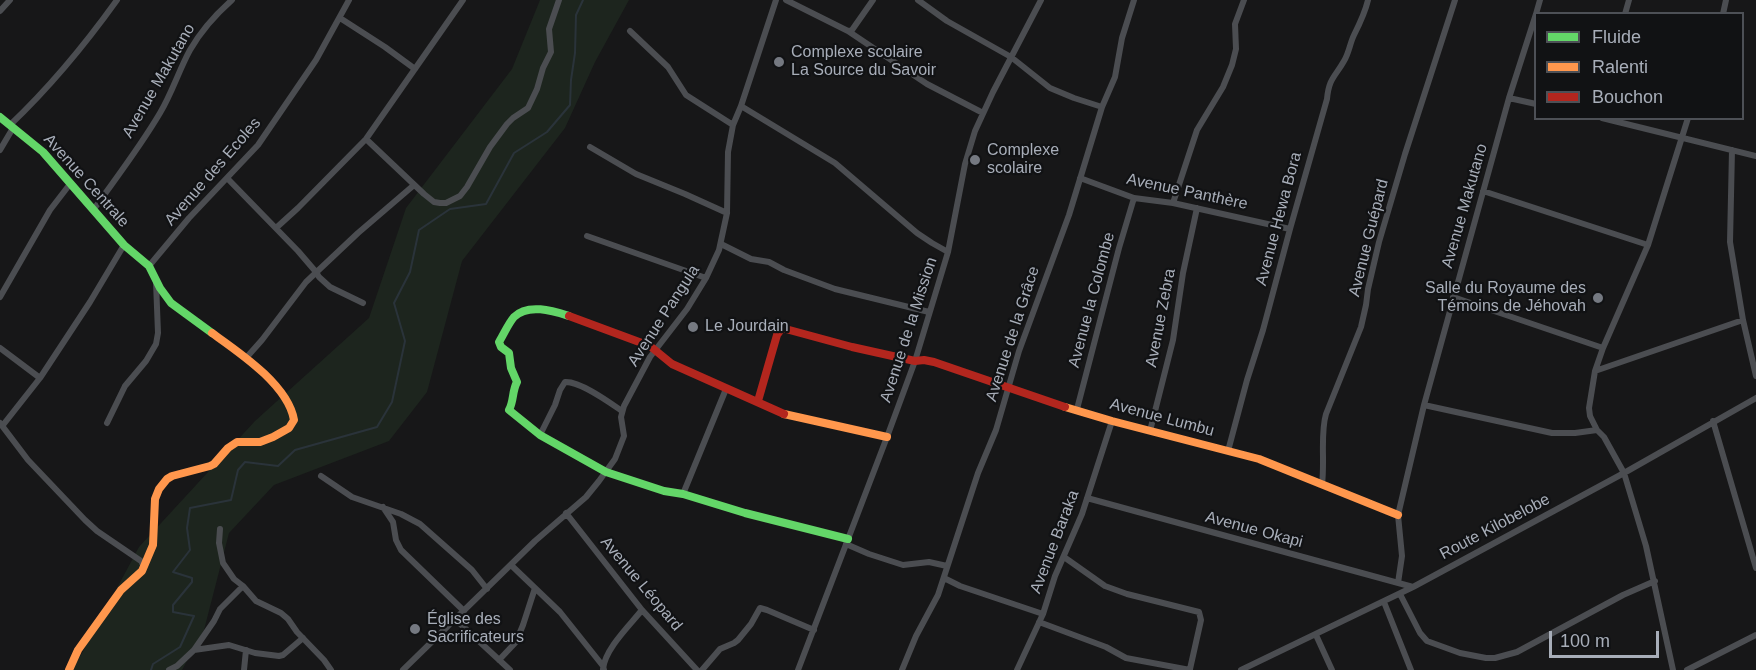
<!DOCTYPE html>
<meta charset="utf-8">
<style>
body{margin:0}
#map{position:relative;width:1756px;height:670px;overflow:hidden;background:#171718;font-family:Arial,sans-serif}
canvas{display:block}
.legend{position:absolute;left:1534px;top:12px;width:210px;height:108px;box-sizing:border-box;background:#111214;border:2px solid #4d5056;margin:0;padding:8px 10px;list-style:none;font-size:18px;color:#a8aeb9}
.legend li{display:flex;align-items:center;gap:12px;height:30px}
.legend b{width:30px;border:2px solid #4d5056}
.scale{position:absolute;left:1549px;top:631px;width:110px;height:27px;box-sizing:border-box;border:3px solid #a8aeb9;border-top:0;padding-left:8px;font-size:18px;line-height:21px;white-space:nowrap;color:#a8aeb9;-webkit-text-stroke:4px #111214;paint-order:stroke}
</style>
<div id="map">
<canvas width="1756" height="670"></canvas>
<ul class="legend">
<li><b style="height:8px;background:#63d668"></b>Fluide</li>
<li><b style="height:8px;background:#ff974d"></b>Ralenti</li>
<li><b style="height:8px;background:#b3261e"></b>Bouchon</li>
</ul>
<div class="scale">100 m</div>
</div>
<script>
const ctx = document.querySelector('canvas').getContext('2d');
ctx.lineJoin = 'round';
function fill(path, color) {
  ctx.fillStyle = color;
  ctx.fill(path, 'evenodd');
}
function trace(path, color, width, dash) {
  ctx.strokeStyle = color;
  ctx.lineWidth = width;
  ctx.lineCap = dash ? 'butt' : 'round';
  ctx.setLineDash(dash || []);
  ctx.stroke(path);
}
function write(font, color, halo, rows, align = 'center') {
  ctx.font = font + ' Arial,sans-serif';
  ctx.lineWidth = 4.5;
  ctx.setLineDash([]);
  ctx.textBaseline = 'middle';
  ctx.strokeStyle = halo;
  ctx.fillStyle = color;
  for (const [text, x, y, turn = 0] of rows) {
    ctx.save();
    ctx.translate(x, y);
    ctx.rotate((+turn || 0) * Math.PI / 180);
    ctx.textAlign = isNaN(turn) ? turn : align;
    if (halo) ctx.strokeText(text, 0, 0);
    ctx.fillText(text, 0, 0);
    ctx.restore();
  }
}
fill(new Path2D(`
 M540,0H629L595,62L565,128L462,261L427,392L389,441L274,485L229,533L204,630L182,670H70L81,655L139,547L255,421L369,318L406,208L512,69Z`), '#1d251e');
trace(new Path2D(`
 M151,670L153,664L180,647L194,616L173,612V605L192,582V578L173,572L190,550L187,528L190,508L231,500L238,470L245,462L278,466L295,450L377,427L392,402L405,341L394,303L410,272L419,230L450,209L486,204L514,153L547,132L570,105L571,80L575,53L576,15L583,0`), '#2a333a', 2);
trace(new Path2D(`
 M786,0L848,31L852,30L873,0
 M918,0L947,21L1011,57L1050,88L1074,98L1102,107
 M0,11L10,0
 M1536,14L1540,0
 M1625,14L1629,0
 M1723,14L1726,0
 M340,18L385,47L415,69
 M630,31L668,67L686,95L733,125
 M848,31L927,84L983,113
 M1509,98L1536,104
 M741,106L835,163L917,233L932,243L948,252
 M1602,118L1756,156
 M10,125C51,86 84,46 117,0
 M366,139L424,194L434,202L440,203H446L460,196L467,187L490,147L507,124L513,118L528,108L537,89L543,68L551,52L549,29L559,0
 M590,147L636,174L685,194L727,213
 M0,150L13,128
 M1732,150L1730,242L1743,320L1756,376
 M227,178L298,251L316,272L319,277L330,287L363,303
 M1080,178L1134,198L1173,203L1290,229
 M1483,191L1648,245
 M1173,203L1197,130L1223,87L1232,65L1236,49L1235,24L1244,0
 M94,209C116,178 140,147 160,113C172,93 179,70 190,50C201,31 215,15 232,0
 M276,228L298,208L366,139L463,0
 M587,236L706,278
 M721,244L751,259L769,262L784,270L835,289L929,312
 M149,266L189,218L258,145L316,60L349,0
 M0,297L50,210L70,184
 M1453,297L1603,348
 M0,348L40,378
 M246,358L262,340L306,282L358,233L414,185
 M1595,371L1743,320
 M1424,405L1552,433H1575L1597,430
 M1077,409L1119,248L1134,198
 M1713,421L1756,568
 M0,423L28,460L85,520L97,531L141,561L143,565
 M107,423L125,386L146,361L156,344L158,333L156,282
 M3,425L40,378L90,302L124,245
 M1150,431L1173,340L1183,273L1197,208
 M540,435L555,405L560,390L565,382C580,381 609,402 622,411
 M1228,451L1247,380L1263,330L1290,229L1327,99C1329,78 1335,77 1344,61C1349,53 1350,43 1354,35C1360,23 1365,13 1368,0
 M321,476L352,497L401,514L420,524L472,570L487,589
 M1322,484C1325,461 1320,434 1326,414L1361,327L1366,305L1368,289L1379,242L1405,154L1455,0
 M683,494L726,389
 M1087,498L1413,587
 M383,507L393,522L396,540L401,550L464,611
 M566,513L642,610L697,670
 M220,529L219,543L223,563L234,579L243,586L256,601L281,613L288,619L297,632L324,660L331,670
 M846,544L869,554L903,565L929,562L947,566
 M1064,557L1105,586L1127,594L1199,612L1201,620L1190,669
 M511,565L560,612L603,666L604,670
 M944,578L960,586L1043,614
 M1398,583L1402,556L1398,515L1424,405L1509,98L1536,14
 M1400,594L1420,633L1427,641L1460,653L1486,658H1495L1517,652L1623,595L1655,581
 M1384,602L1411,670
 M455,619L510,670
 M1039,622L1106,647L1126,658L1190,670
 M1316,635L1332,670
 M194,650L229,645L255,653L279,656L283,655L303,638
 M499,660L516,642L523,625L535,588
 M603,669C605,649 629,626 642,610
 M169,670L177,666L194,650L214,621L220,609L243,586
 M244,670L246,650
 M403,670L535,541L586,497L599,481L615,459L624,436L621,417L624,406L650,357L687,309L706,278L719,250L727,213L728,152L733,125L741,106L776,0
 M702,670L720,649L734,643L738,640L751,624L760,608L767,610L814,630
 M798,670L887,437L915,361L948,252L965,164L975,131L993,92L1041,0
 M902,670L916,636L938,595L978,473L996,430L1019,351L1069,215L1102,107L1115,77L1122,38L1134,0
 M1017,670L1043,614L1055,576L1082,514L1112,421
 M1241,670L1413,587L1624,473L1756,398
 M1673,670L1646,546L1624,473L1604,437L1597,430L1590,416L1589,408L1595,371L1603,348L1648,245L1688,118
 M1687,670L1756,635`), '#4b4d51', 6);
trace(new Path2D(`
 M0,117L43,152L124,245L149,266L160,288L171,303L212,333
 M569,316C553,311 528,303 514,317C508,324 504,334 499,342L501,347L509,353L511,368L517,382C512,391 514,401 509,410L540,435L606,472L664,491L683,494L745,513L848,539`), '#63d668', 8);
trace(new Path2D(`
 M1065,407L1112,421L1259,459L1398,515
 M784,414L887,437
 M69,670L78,650L121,590L142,571L153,545L155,499L159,489L167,479L172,476L210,466L214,464L228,448L237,442H260L273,437L289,428L294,420C288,385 240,353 212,333`), '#ff974d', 8);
trace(new Path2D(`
 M569,316L650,346L672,364L784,414
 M758,401L777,335L782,328L852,347L915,361L924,360L934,362L1065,407`), '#b3261e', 8);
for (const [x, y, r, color] of [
 [779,62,6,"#757981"],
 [975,160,6,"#757981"],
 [1598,298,6,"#757981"],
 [693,327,6,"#757981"],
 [415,629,6,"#757981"]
]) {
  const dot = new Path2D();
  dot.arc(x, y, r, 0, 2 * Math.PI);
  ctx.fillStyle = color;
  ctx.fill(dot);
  trace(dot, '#111214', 2);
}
write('16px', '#a8aeb9', '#111214', [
 ["Complexe scolaire",791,53],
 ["La Source du Savoir",791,71],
 ["Complexe",987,151],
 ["scolaire",987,169],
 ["Salle du Royaume des",1586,289,"right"],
 ["Témoins de Jéhovah",1586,307,"right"],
 ["Le Jourdain",705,327],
 ["Église des",427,620],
 ["Sacrificateurs",427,638]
], 'left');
write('16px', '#a8aeb9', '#111214', [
 ["Avenue Makutano",159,81,-60],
 ["Avenue des Ecoles",213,172,-49],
 ["Avenue Centrale",86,181,48],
 ["Avenue Panthère",1187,192,12],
 ["Avenue Makutano",1465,206,-74],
 ["Avenue Hewa Bora",1279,219,-75],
 ["Avenue Guépard",1369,238,-76],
 ["Avenue la Colombe",1092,300,-75],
 ["Avenue Pangula",664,316,-57],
 ["Avenue Zebra",1161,318,-79],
 ["Avenue de la Mission",909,330,-72],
 ["Avenue de la Grâce",1013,334,-72],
 ["Avenue Lumbu",1162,418,15],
 ["Route Kilobelobe",1495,527,-28],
 ["Avenue Okapi",1254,530,15],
 ["Avenue Baraka",1055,542,-69],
 ["Avenue Léopard",641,584,50]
]);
</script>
